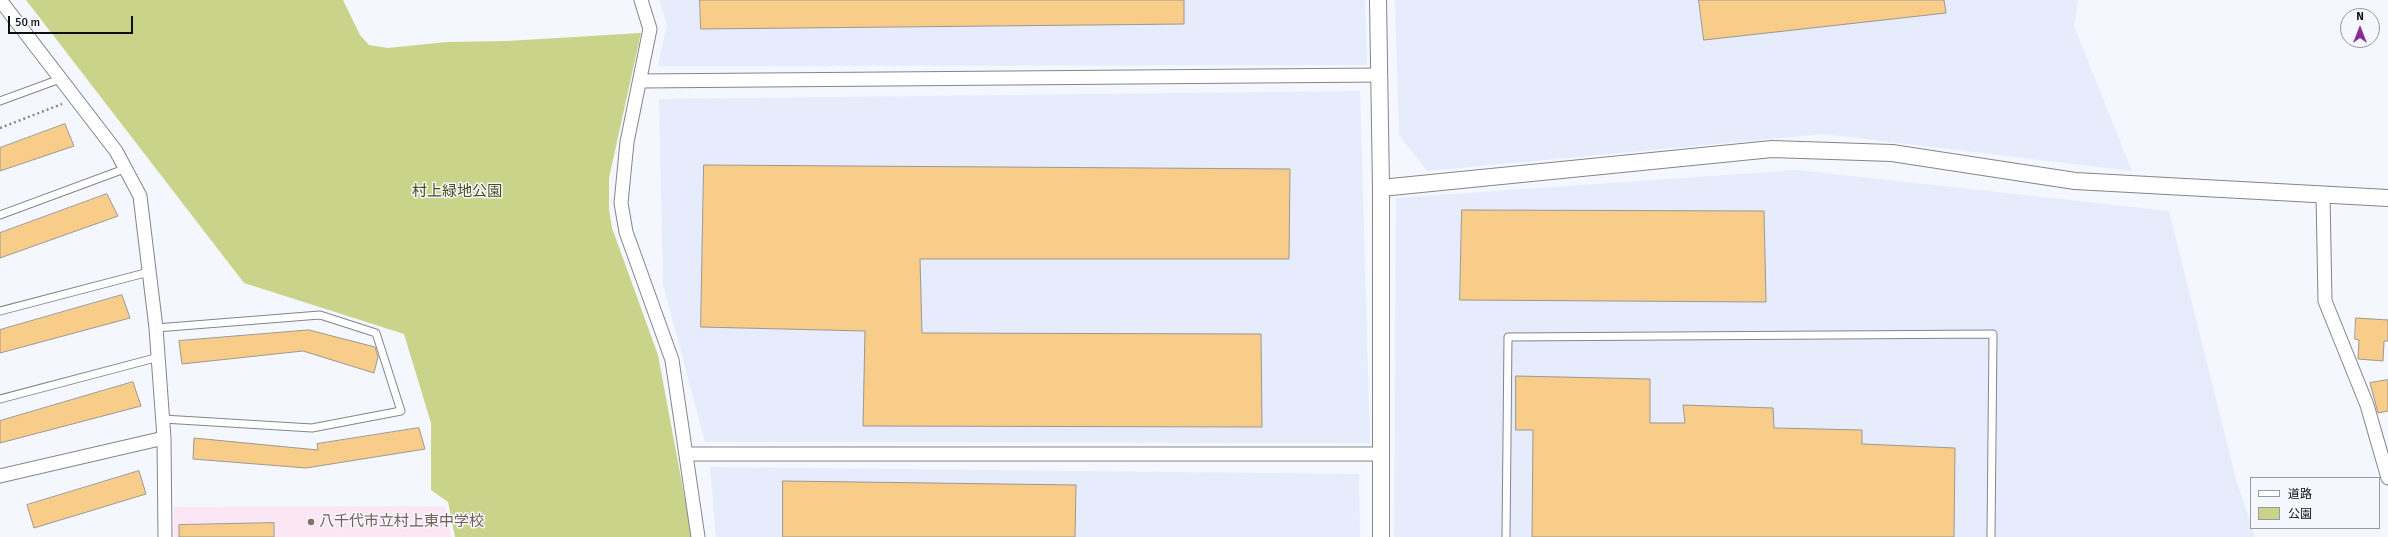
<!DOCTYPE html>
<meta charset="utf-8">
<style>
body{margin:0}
#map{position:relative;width:2388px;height:537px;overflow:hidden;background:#f4f7fe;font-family:Signika,"Noto Sans JP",sans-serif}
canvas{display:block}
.legend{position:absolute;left:2250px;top:477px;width:130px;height:52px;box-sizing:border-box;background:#f4f7fe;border:1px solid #989a9f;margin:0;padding:5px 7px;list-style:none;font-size:12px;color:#0e0f11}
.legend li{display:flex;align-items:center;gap:8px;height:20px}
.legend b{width:20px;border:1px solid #989a9f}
.north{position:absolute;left:2340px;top:8px;width:40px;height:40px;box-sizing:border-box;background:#f4f7fe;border:1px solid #989a9f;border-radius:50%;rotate:0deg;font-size:11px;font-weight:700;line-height:16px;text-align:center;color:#0e0f11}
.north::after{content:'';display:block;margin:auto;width:14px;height:18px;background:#882c96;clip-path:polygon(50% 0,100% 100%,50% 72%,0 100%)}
.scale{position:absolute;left:8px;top:16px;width:125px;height:18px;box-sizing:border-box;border:2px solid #0e0f11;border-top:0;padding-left:5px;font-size:12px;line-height:14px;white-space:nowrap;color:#0e0f11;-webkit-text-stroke:3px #f4f7fe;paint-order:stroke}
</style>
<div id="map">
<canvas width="2388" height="537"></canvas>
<ul class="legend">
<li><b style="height:5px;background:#fff"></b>道路</li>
<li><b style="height:11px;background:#cad38a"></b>公園</li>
</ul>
<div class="north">N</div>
<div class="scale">50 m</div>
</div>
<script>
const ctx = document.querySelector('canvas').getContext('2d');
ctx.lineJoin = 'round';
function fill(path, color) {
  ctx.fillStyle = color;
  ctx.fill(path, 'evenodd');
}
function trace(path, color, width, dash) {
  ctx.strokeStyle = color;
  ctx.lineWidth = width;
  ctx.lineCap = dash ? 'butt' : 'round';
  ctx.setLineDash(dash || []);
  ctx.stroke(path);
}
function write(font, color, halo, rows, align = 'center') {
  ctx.font = font + ' Signika,"Noto Sans JP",sans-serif';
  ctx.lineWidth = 3;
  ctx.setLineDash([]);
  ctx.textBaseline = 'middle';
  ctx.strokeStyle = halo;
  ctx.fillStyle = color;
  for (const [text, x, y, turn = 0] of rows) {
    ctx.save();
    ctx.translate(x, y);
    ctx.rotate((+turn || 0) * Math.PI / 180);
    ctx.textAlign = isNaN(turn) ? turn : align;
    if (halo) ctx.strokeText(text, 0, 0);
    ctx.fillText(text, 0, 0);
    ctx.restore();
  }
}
fill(new Path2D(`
 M659,0H1365L1367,65L658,66L667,24Z
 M1395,0H2078L2074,26L2132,171L1824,134L1427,171L1399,135Z
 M1360,91L1370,443L705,442L663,284L659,99Z
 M1797,170L2169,211L2236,479L2255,537H1394L1396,198Z
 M710,467L1359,474L1360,537H716Z`), '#e6ecfb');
fill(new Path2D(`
 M445,506L451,537H174V507Z`), '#fbe6f5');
fill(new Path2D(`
 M26,0H343L360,35L369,45L388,48L447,42L507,41L641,33L609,178V209L612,228L658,355L692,537H455L448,502L431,490V423L404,334L244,283Z`), '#cad38a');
const building = new Path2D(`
 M700,0H1184V24L701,29Z
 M1699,0H1944L1946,13L1704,40Z
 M65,124L74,146L0,171V148Z
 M704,165L1290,169L1289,259H920L922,333L1261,334L1262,427L863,426L865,331L701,327Z
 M107,194L118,216L0,258V233Z
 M1462,210L1764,211L1766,302L1460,300Z
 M122,295L130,318L0,353V330Z
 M2356,318L2388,320V341H2384L2383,361L2358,359L2359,340L2355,339Z
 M309,330L375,347L378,357L374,373L303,351L182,364L179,341Z
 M1516,376L1650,379V423H1685L1683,405L1773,408L1774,428L1862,430V444L1955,448L1954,537H1532L1533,430H1516Z
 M2388,380V411L2378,413L2370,383Z
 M133,382L141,406L0,443V421Z
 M419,428L425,449L306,468L193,459L194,438L318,450L317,444Z
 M139,471L146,494L34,528L27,505Z
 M783,481L1076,485L1075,537H783Z
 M274,523V537H179V525Z`);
fill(building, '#f8cc89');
trace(building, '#9d9892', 1);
const service = new Path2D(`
 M0,101L60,79
 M0,215L127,168
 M0,311L149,272
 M156,328L320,315L376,333L401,411L312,428L163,419
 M0,399L159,357
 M1506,537L1508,337L1993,334L1991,537`);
const minor = new Path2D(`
 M0,0L116,151L140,196L156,328L164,438L165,537
 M641,0L650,29L627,142L621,203L626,232L672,360L698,537
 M640,81L1380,75
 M2323,195L2325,301L2367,405L2388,478
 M686,454H1381
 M0,476L164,438`);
const tertiary = new Path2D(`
 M1378,0L1381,188V537
 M1381,188L1772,149L1892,153L2075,181L2388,198`);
trace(service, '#82858b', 9);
trace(minor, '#82858b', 15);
trace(tertiary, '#82858b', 18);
trace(new Path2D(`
 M0,128L62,104`), '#86888d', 2.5, [2, 3]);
trace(service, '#fff', 7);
trace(minor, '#fff', 13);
trace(tertiary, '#fff', 16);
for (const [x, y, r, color] of [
 [311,522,4,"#8d6e63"]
]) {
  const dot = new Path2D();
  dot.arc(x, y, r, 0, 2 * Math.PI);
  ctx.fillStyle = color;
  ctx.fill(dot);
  trace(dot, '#f4f7fe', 1.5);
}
write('15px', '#494e16', '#f4f7fe', [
 ["村上緑地公園",457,192]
]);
write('15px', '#785e54', '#f4f7fe', [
 ["八千代市立村上東中学校",319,522]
], 'left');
</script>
